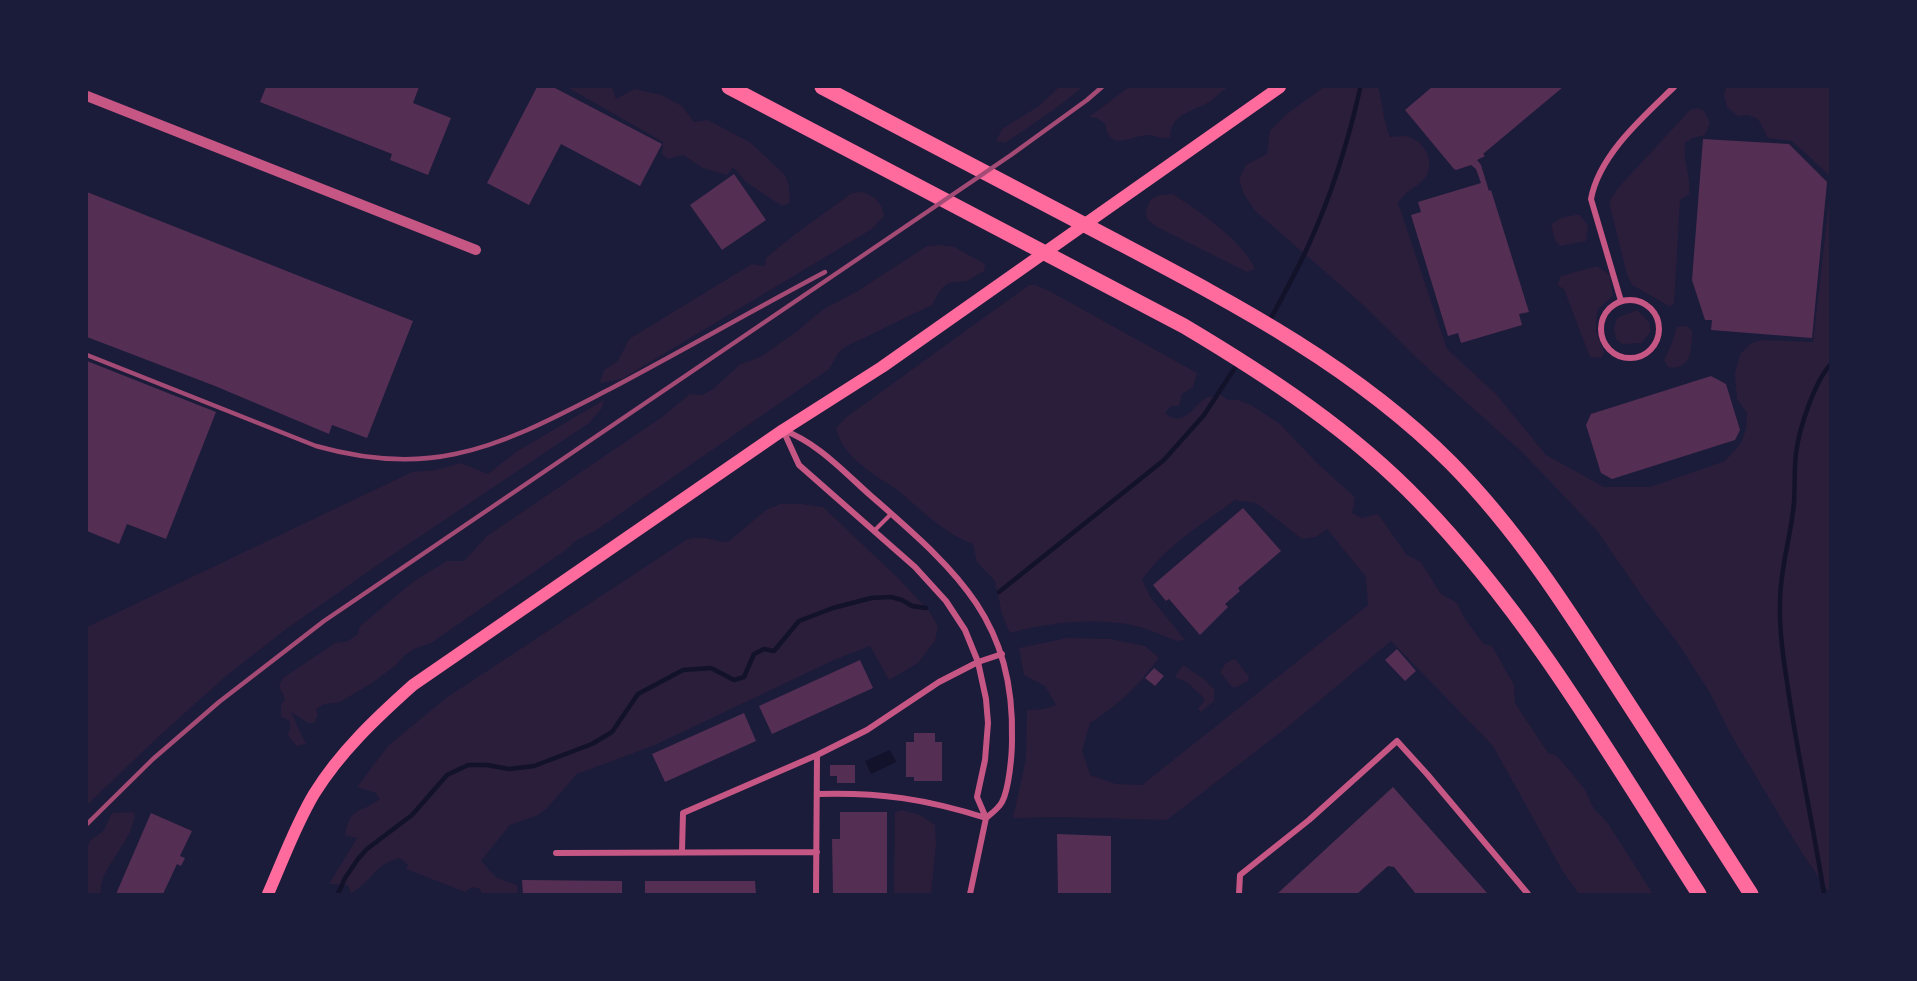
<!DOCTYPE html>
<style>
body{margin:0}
#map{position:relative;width:1917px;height:981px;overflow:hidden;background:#1b1b3a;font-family:Ubuntu,sans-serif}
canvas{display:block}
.frame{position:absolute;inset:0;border:88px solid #1b1b3a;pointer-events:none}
</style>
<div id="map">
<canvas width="1917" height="981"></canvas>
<div class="frame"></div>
</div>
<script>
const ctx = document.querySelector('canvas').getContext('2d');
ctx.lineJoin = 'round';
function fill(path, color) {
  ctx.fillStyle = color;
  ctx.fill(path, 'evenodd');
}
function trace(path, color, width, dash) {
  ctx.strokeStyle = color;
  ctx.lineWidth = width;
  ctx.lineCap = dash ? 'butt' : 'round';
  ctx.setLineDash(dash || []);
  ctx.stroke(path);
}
fill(new Path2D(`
 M567,87H612L616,99L634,89L661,95L682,106L694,122L708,120L751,143L785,175L789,186L790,203L782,206L746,182L733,167L727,175L703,168L683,155L668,159L662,154L663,142Z
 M1059,87H1083L1052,111L1005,143L996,141L1002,129L1039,106Z
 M1129,87H1228C1221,91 1216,98 1209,102C1193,112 1171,113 1170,137C1162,140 1155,135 1147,135C1130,136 1110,153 1105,124L1097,118L1089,117Z
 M1324,87H1378C1383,104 1383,121 1390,137C1396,137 1403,135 1409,137C1425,142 1436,162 1425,178C1418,187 1407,189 1398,203L1447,349L1496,394L1546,455L1604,487H1650L1725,461L1741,443L1746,429L1747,413L1737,399L1735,374L1740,354L1751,343L1761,340L1813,342L1830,193V893L1802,853L1730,733L1710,693L1680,646L1644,599L1598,532L1523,453L1421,362L1361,303L1254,210L1244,194L1239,180L1246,165L1267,154L1270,131L1287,114Z
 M1726,87H1830V176L1792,141L1768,138L1758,119L1748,115L1738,116L1727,107L1724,95Z
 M1698,108L1704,111L1710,123L1705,135L1692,138L1685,143C1682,161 1692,177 1689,194L1680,200L1674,304L1669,306L1632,285L1627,275L1609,202L1618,188L1690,110Z
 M863,192C876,197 882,203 884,216L872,229L622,379L600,383L604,370L618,361L629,339L752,264L765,266L766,258L795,234L852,193Z
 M1173,194C1200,212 1242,240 1255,269L1247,272L1157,227L1147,219L1146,210L1151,199L1160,195Z
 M1575,215H1580L1588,225L1586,241L1560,246L1555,240L1551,224L1561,218Z
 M939,245L954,247L985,264L984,271L967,281L949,283L941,289L932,305L845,347L839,352L829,369L595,531L577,540L563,552L431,643L414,649L404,656L396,665L372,683L340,702L325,704L316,709L318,715L314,723H308L291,712L306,744L296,746L287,734L290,729V721L281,717V704L285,699L279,686L283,678L335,643L348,641L358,634L360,626L414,581L447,561H464L487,536L662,417L690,394L702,395L712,390L739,365L762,356L800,329L822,310L856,292L927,246Z
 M1597,266L1610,275L1613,296L1597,310L1596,331L1604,352L1602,358L1590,357L1564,289L1557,285L1561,276Z
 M1029,285H1036L1053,293L1197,373L1193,387L1182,394L1179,406H1171L1165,413C1183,429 1194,405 1206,398C1210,396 1217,396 1221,395L1228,400H1238L1251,405L1280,424L1319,465L1355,497L1352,513L1362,518L1378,514L1407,555L1421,562L1440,593L1457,603L1464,618L1484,644L1492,646L1514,685L1515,703L1520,711L1548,753L1557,756L1584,788L1594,809L1607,822L1653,894H1579L1562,870L1493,746L1391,641L1290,725L1167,820L1061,817L1013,818L1026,759L1027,710L1044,709L1056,705L1045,686L1024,675L1019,648L1067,638L1110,639L1145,646L1159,658C1137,687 1121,703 1090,723L1082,751L1090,775L1116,784L1142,785L1368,605L1366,577L1327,529L1316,537L1302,539L1256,503L1235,500C1203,524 1164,547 1142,580L1151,598L1185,640L1177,641C1161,635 1144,627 1127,624C1092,618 1044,623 1010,633L1002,614L995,581L977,562L973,544C943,533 922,510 897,490C881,479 862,468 849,453C842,446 839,438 836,428L845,418Z
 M1637,310L1649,322L1651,331L1642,343L1622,344L1616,339L1614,328L1617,318Z
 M1687,326L1692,331C1692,348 1691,372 1668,367L1664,360L1672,343L1677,327Z
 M604,400L602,408L589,423L379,564L285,630L226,676L156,739L87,805V627L412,472L435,470L461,463L488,474L516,452Z
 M780,504H801L823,507L899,579L929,611L938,626L935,641L918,663L889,680L870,646L834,660L655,745L577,774L547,808L538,815L510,825L481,861L497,878L517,885L518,894H482L480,889L472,887L465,892L406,869L408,865L400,858C373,865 373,881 351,893L348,885L329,884L357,838L345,835C350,806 360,814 380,799L376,793L357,787L388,746L446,698L686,540C702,534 711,541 728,542L766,510Z
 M1234,659L1237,661L1249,677L1248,681L1237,687H1232L1220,672L1226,663Z
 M1183,665L1204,679L1214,689V701L1201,712L1198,709L1205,699L1188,683L1175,677Z
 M902,810L920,815L935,825L936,844L931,894H894L895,812Z
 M130,812L135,813C133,844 98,867 101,894H87V847L90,841L104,830L112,813Z`), '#2a1e3b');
fill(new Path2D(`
 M890,750L896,762L871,774L865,761Z`), '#12122b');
trace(new Path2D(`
 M1271,318C1284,294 1298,269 1309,244C1332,194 1348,142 1360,89
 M999,592L1164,460L1204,415L1238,363
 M338,894L345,878L358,859L367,849L412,815L447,775L468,765H487L509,769L534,766L592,744L612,732L638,694L683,670L711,668L734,680L744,677L754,654L764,649L774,651L799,621L833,608L871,598L891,597L902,600L912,606L926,608
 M1824,894C1814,830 1800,766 1790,702C1785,668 1779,636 1780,602C1780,568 1791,537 1794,503C1795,487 1794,470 1796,453C1799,429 1814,383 1830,365`), '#12122b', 4.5);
fill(new Path2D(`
 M266,87H419L413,103L451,118L428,175L390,160L392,154L260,102Z
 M537,87H553L662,144L640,186L561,144L529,205L487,183Z
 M1432,87H1563L1483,154L1485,156L1477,160L1481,165L1489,191L1491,190L1529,312L1519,314L1522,325L1461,343L1458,333L1448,336L1411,215L1421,212L1418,202L1481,183L1476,169L1471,165L1456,170L1454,169L1405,110Z
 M1703,139L1789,144L1827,182L1812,338L1711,330L1712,320H1705L1692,280Z
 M734,174L766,220L722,250L690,205Z
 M87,192L413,321L367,438L332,425L329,434L215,386L87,337Z
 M87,361L216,412L166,539L127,524L119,544L87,531Z
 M1711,376L1726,384L1740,430L1735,440L1612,479L1601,473L1586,425L1591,414Z
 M1243,508L1281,551L1238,588L1240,591L1225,604L1228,607L1200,635L1169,599L1166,601L1153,585Z
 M1397,649L1416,671L1405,681L1385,660Z
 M860,660L873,688L772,734L759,706Z
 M1154,668L1164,676L1155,686L1145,678Z
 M744,713L756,741L665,782L652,754Z
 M914,733H935V742H942V781H914V777H906V742H914Z
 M830,765H855V783H837V776H830Z
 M1393,787L1488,894H1416L1394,867L1388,866L1357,894H1277Z
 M840,812H887V894H833L832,839H840Z
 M151,813L192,831L180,856L185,858L181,866L177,864L163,894H116Z
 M1057,834L1111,836V894H1058Z
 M522,880L622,881V894H523Z
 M645,881H755L756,894H645Z`), '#542f53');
trace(new Path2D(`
 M875,530L891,514`), '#c65784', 4);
trace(new Path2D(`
 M1601 329a29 29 0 1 1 58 0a29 29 0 1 1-58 0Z
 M1621,301L1591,199C1599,155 1643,117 1674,87
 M783,430L799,465L915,567L946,601L965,630L978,662L986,699L988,723L985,760L977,797L986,818L970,894
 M783,430C818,443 843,471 870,495C954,569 1015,618 1012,740C1012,755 1009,789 1002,802C999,808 991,814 986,818
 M817,794C879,792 926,799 986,818
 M682,851L683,813L817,755L867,730L939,682L978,662L1002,654
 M556,853L817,852
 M816,894L817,755
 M1239,894L1240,875L1309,820L1397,741L1427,774L1528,894`), '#c65784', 6);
trace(new Path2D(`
 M87,96L476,250`), '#c65784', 10);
trace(new Path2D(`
 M268,894C283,860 295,826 314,794C340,752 376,718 413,685L783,430L882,367L1280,87`), '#ff6b9d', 12);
trace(new Path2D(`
 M729,87L1184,326C1268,376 1352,431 1420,502C1532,618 1612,759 1699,894
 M822,87C917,137 1013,187 1108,237C1229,301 1354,365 1451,463C1517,530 1567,608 1617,686C1662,755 1707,825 1751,894`), '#ff6b9d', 15);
trace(new Path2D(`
 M87,355L316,446C362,459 408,464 455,454C509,443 561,414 610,389C682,351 753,310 825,272
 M87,824L153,759L219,702L324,621L1011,155L1087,100L1102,87`), '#a44b75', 4.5);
</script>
